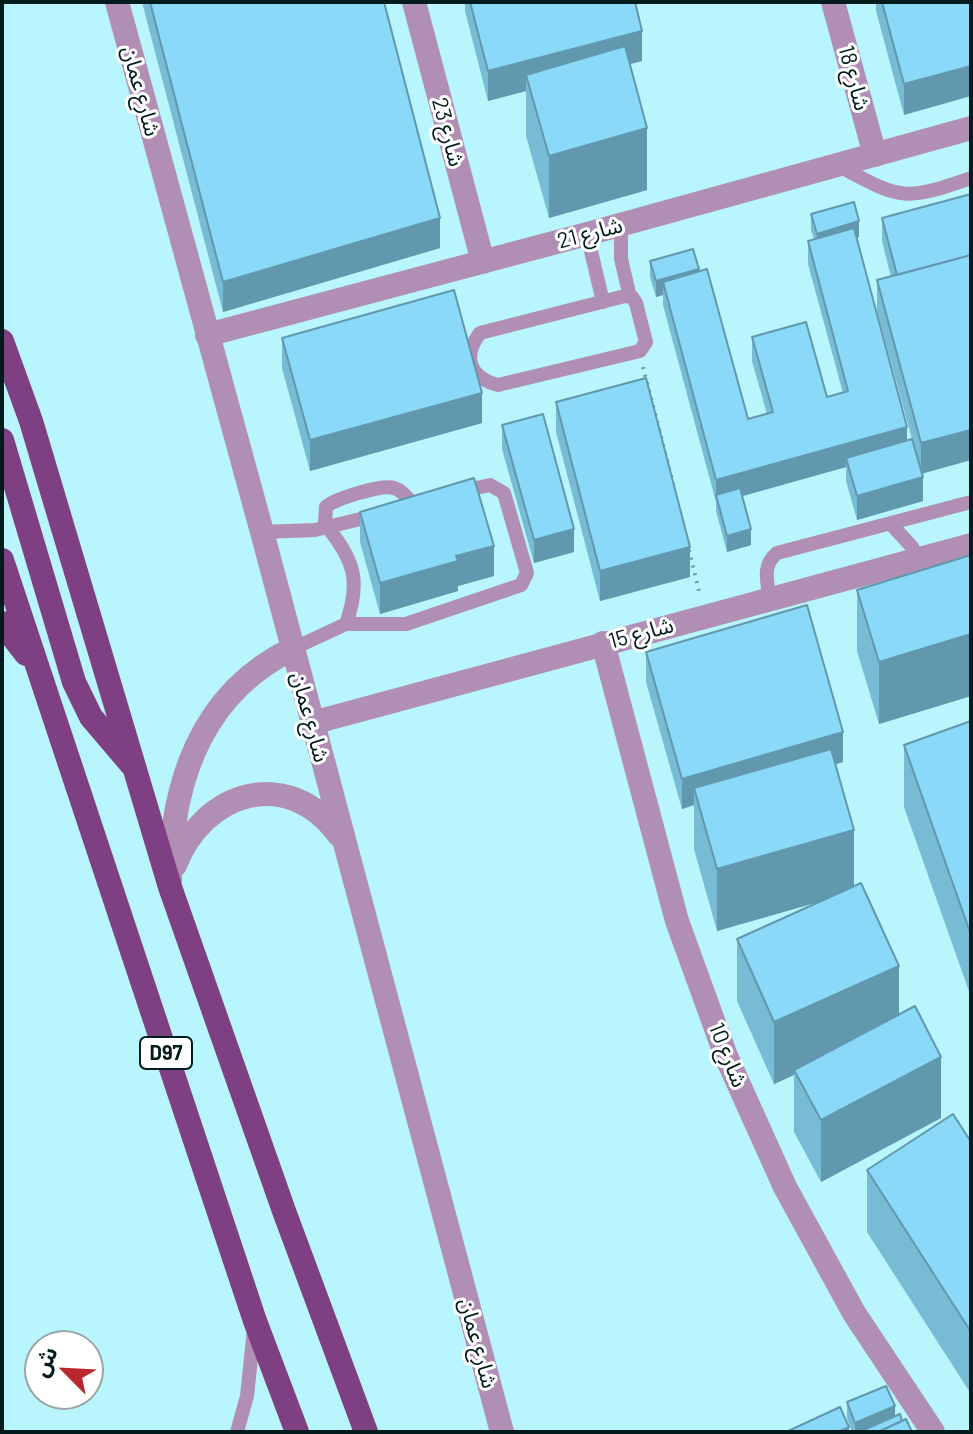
<!DOCTYPE html>
<meta charset="utf-8">
<style>
body{margin:0}
#map{position:relative;width:973px;height:1434px;overflow:hidden;background:#b8f5fc;font-family:Barlow,"Noto Sans Arabic",sans-serif}
canvas{display:block}
.frame{position:absolute;inset:0;border:4px solid #021b1d;pointer-events:none}
.north{position:absolute;left:24px;top:1330px;width:80px;height:80px;box-sizing:border-box;background:#fff;border:2px solid #9aa4a5;border-radius:50%;rotate:294deg;font-size:22px;font-weight:700;line-height:32px;text-align:center;color:#021b1d}
.north::after{content:'';display:block;margin:auto;width:28px;height:36px;background:#b8282e;clip-path:polygon(50% 0,100% 100%,50% 72%,0 100%)}
</style>
<div id="map">
<canvas width="973" height="1434"></canvas>
<div class="frame"></div>
<div class="north">ش</div>
</div>
<script>
const ctx = document.querySelector('canvas').getContext('2d');
ctx.lineJoin = 'round';
function trace(path, color, width, dash) {
  ctx.strokeStyle = color;
  ctx.lineWidth = width;
  ctx.lineCap = dash ? 'butt' : 'round';
  ctx.setLineDash(dash || []);
  ctx.stroke(path);
}
function fill(path, color) {
  ctx.fillStyle = color;
  ctx.fill(path, 'evenodd');
}
function write(font, color, halo, rows, align = 'center') {
  ctx.font = font + ' Barlow,"Noto Sans Arabic",sans-serif';
  ctx.lineWidth = 6;
  ctx.setLineDash([]);
  ctx.textBaseline = 'middle';
  ctx.strokeStyle = halo;
  ctx.fillStyle = color;
  for (const [text, x, y, turn = 0] of rows) {
    ctx.save();
    ctx.translate(x, y);
    ctx.rotate((+turn || 0) * Math.PI / 180);
    ctx.textAlign = isNaN(turn) ? turn : align;
    if (halo) ctx.strokeText(text, 0, 0);
    ctx.fillText(text, 0, 0);
    ctx.restore();
  }
}
trace(new Path2D(`
 M643,367L674,487
 M689,550L700,595`), '#71a0a5', 4, [2, 6]);
trace(new Path2D(`
 M837,165C901,199 902,202 971,178
 M621,225V259L630,297
 M587,234L603,302
 M625,296L632,297L636,303L646,342L640,351L498,385C469,377 462,357 480,333Z
 M891,524L912,547L918,559
 M262,532L315,530L377,515
 M770,599C767,581 762,565 777,553L971,502
 M346,624C362,579 353,559 325,524L326,507C334,499 382,484 394,488C402,490 408,499 414,505
 M292,649L346,624H406L521,585L527,573L504,493L490,485L458,492
 M237,1432L247,1396L254,1329`), '#b18eb3', 14);
trace(new Path2D(`
 M117,2L262,532L502,1432
 M414,2L483,262
 M833,2L875,155
 M207,335L587,234L971,128
 M603,643L677,921L726,1056L785,1187L854,1313L933,1432
 M312,723L971,545
 M175,865C204,791 288,765 339,835
 M170,880C171,785 200,694 292,649`), '#b18eb3', 24);
trace(new Path2D(`
 M2,341L31,421L170,887L284,1211L366,1432
 M2,440L74,682L91,717L131,764
 M2,560L255,1321L297,1432
 M2,623L26,654`), '#7e4083', 24);
fill(new Path2D(`
 M142,2H384L440,248L223,312Z
 M465,2H635L642,61L630,64L647,190L549,218L526,136V91L488,101L465,11Z
 M876,2H971L904,115L876,11Z
 M971,194V460L922,473L923,501L857,520L846,481V467L742,496L751,545L727,552L716,511V502L663,305V295L656,297L650,277V261L699,271L748,419L767,414L752,361V337L827,397L843,393L808,264V241L814,239L811,230V214L859,237L856,238L907,440L912,439L877,311V280L891,277L882,241V218Z
 M282,338L482,423L310,471L282,368Z
 M556,402L690,577L600,601L556,432Z
 M502,425L574,552L534,563L502,449Z
 M360,512L494,576L458,586V591L380,614L360,542Z
 M971,555V696L879,724L857,651V590Z
 M646,652L843,762L836,764L854,886L899,1015L941,1118L821,1182L794,1132V1075L774,1084L737,1001V939L820,901L717,931L694,849V805L682,809L646,682Z
 M971,721V997L904,807V745Z
 M971,1142V1394L867,1232V1170Z
 M847,1402L895,1416L902,1421L912,1432H852L847,1418Z`), '#77bbd5');
fill(new Path2D(`
 M642,31V61L530,90L526,75V91L488,101V71Z
 M971,66V96L904,115V84Z
 M647,128V190L549,218V156Z
 M440,218V248L223,312V282Z
 M859,221V237L817,250V234Z
 M699,269V285L663,282V295L656,297V281Z
 M482,393V423L310,471V440Z
 M907,427V450L846,458V467L718,503L716,496V480Z
 M971,430V460L921,474V443Z
 M923,477V501L857,520V496Z
 M574,529V552L534,563V540Z
 M751,529V545L727,552V536Z
 M494,546V576L458,586V591L380,614V583L456,556Z
 M690,547V577L600,601V571Z
 M971,634V696L879,724V662Z
 M843,732V762L699,804L694,788V805L682,809V779Z
 M854,830V892L717,931V869Z
 M899,966V1027L794,1070V1075L774,1084V1022Z
 M941,1057V1118L821,1182V1120Z
 M895,1406V1422L855,1432V1423Z
 M849,1427V1432H838Z`), '#6198ae');
const building = new Path2D(`
 M150,2H384L440,218L223,282Z
 M470,2H635L642,31L488,71Z
 M882,2H971V66L904,84Z
 M625,46L647,128L549,156L526,75Z
 M971,194V255L897,275L882,218Z
 M854,202L859,221L817,234L811,214Z
 M854,228L907,427L716,480L663,282L707,269L748,419L773,412L752,337L806,322L827,397L848,391L808,241Z
 M693,249L699,269L656,281L650,261Z
 M971,255V430L921,443L877,280Z
 M454,290L482,393L310,440L282,338Z
 M646,378L690,547L600,571L556,402Z
 M543,414L574,529L534,540L502,425Z
 M912,439L923,477L857,496L846,458Z
 M474,478L494,546L456,556L458,561L380,583L360,512Z
 M740,488L751,529L727,536L716,495Z
 M971,555V634L879,662L857,590Z
 M807,605L843,732L682,779L646,652Z
 M971,721V935L904,745Z
 M831,749L854,830L717,869L694,788Z
 M861,883L899,966L774,1022L737,939Z
 M915,1006L941,1057L821,1120L794,1070Z
 M953,1114L971,1142V1332L867,1170Z
 M886,1386L895,1406L855,1423L847,1402Z
 M840,1407L849,1427L838,1432H786Z
 M900,1414L902,1421L878,1432H859Z
 M906,1419L912,1432H878Z`);
fill(building, '#8ad9f8');
trace(building, '#6198ae', 2);
for (const [x, y, w] of [
 [166,1053,52]
]) {
  const box = new Path2D();
  box.roundRect(x - w / 2, y - 16, w, 32, 6);
  ctx.fillStyle = '#fff';
  ctx.fill(box);
  trace(box, '#021b1d', 2);
}
write('bold 20px', '#021b1d', null, [
 ["D97",166,1053]
]);
write('22px', '#021b1d', '#fff', [
 ["شارع 18",854,78,75],
 ["شارع عمان",141,91,75],
 ["شارع 23",448,132,75],
 ["شارع 21",590,233,-15],
 ["شارع 15",641,633,-15],
 ["شارع عمان",310,717,75],
 ["شارع 10",728,1055,68],
 ["شارع عمان",478,1343,75]
]);
</script>
